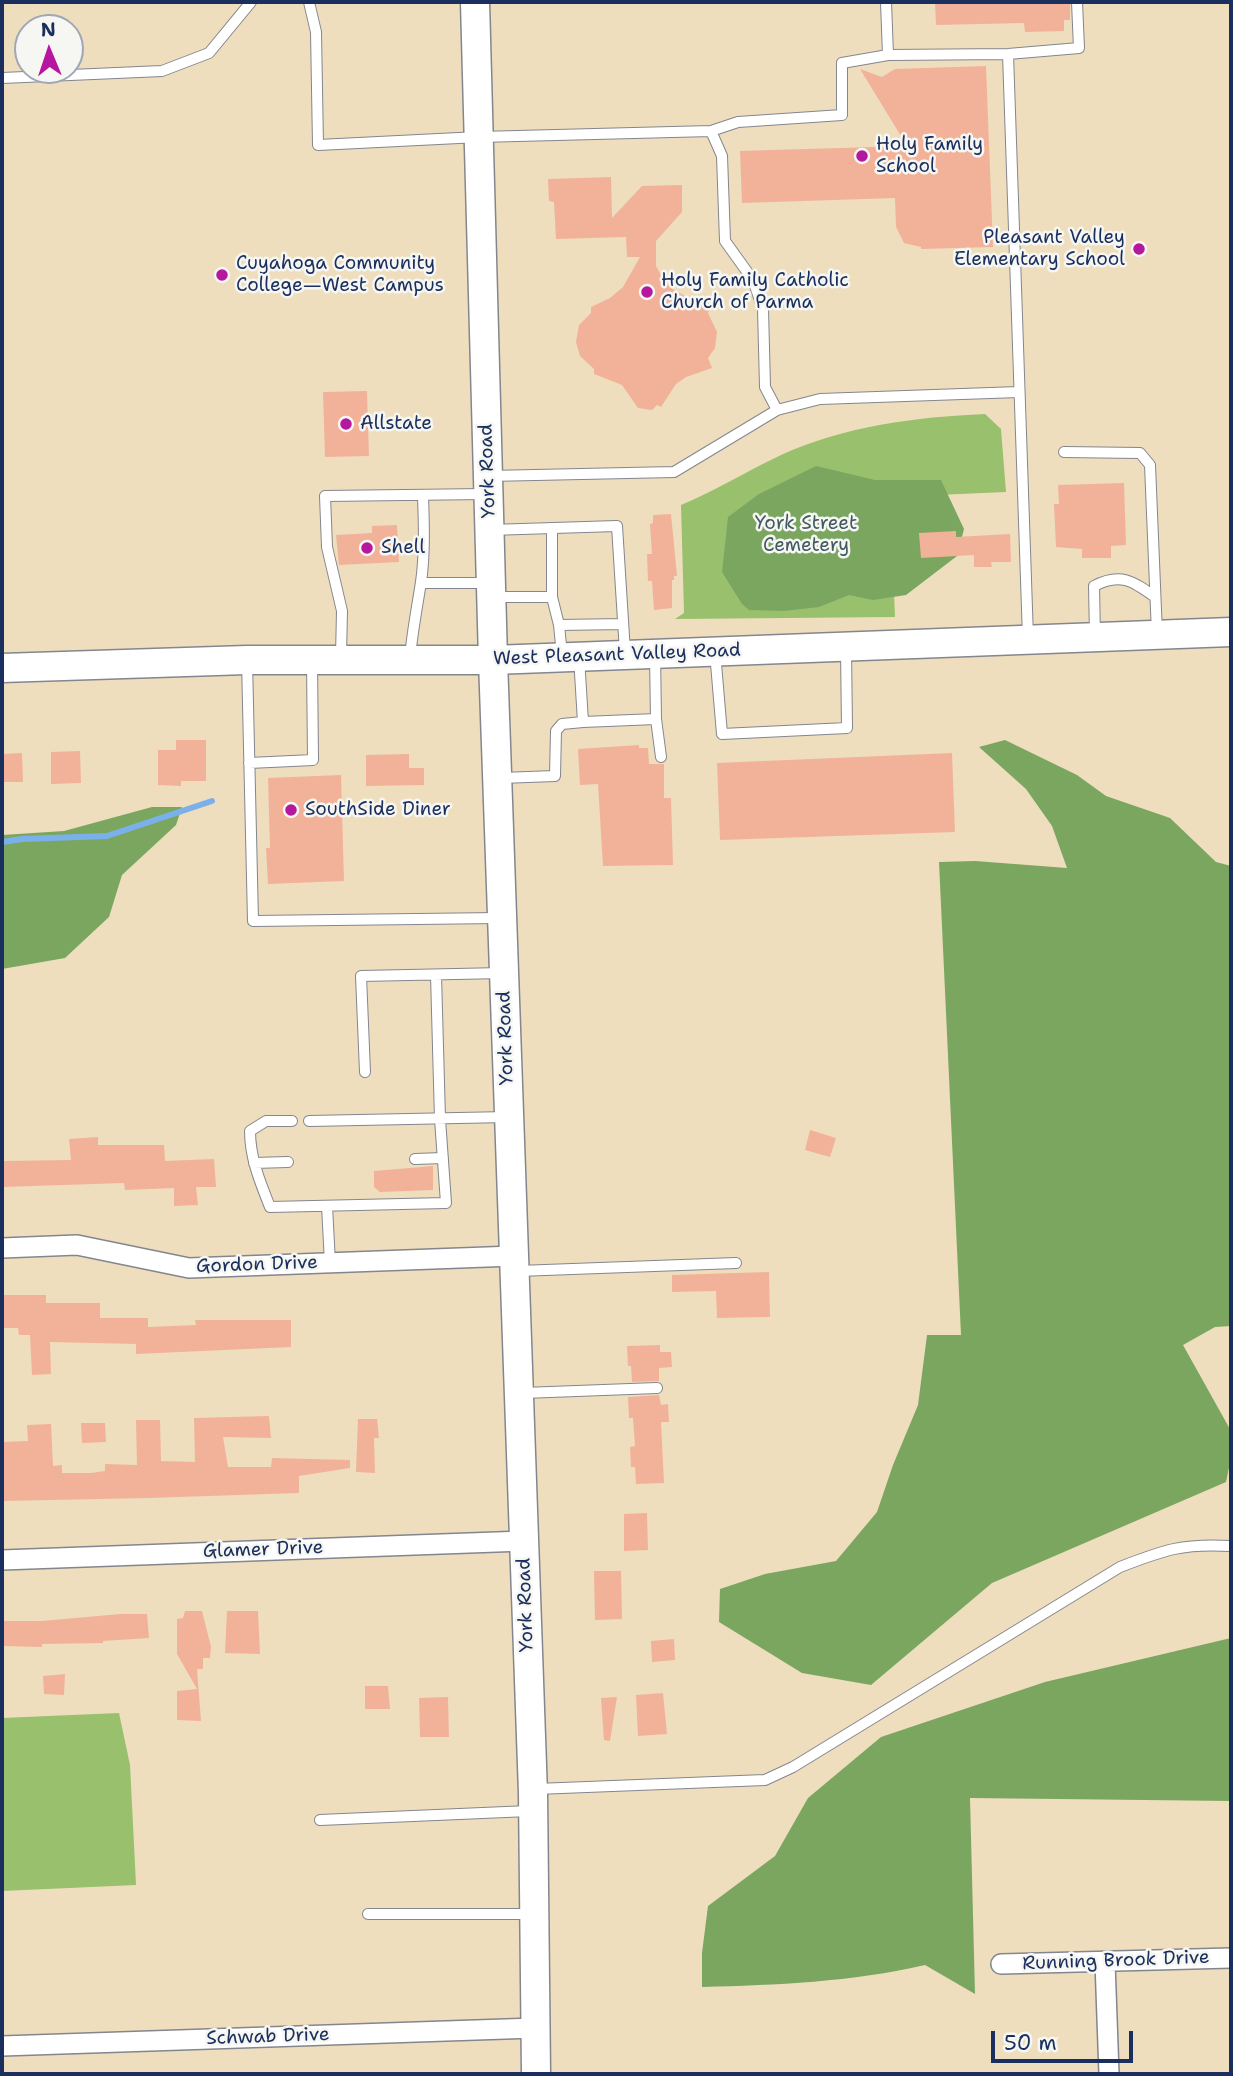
<!DOCTYPE html>
<meta charset="utf-8">
<style>
body{margin:0}
#map{position:relative;width:1233px;height:2076px;overflow:hidden;background:#eedebd;font-family:"Shantell Sans",sans-serif}
canvas{display:block}
.frame{position:absolute;inset:0;border:4px solid #1b2f5e;pointer-events:none}
.north{position:absolute;left:14px;top:14px;width:70px;height:70px;box-sizing:border-box;background:#f6f6f2;border:2px solid #9ea6b7;border-radius:50%;rotate:358deg;font-size:19px;font-weight:700;line-height:28px;text-align:center;color:#1b2f5e}
.north::after{content:'';display:block;margin:auto;width:24px;height:32px;background:#b5179e;clip-path:polygon(50% 0,100% 100%,50% 72%,0 100%)}
.scale{position:absolute;left:991px;top:2031px;width:142px;height:32px;box-sizing:border-box;border:4px solid #1b2f5e;border-top:0;padding-left:9px;font-size:21px;line-height:24px;white-space:nowrap;color:#1b2f5e;-webkit-text-stroke:5px #f6f6f2;paint-order:stroke}
</style>
<div id="map">
<canvas width="1233" height="2076"></canvas>
<div class="frame"></div>
<div class="north">N</div>
<div class="scale">50 m</div>
</div>
<script>
const ctx = document.querySelector('canvas').getContext('2d');
ctx.lineJoin = 'round';
function fill(path, color) {
  ctx.fillStyle = color;
  ctx.fill(path, 'evenodd');
}
function trace(path, color, width, dash) {
  ctx.strokeStyle = color;
  ctx.lineWidth = width;
  ctx.lineCap = dash ? 'butt' : 'round';
  ctx.setLineDash(dash || []);
  ctx.stroke(path);
}
function write(font, color, halo, rows, align = 'center') {
  ctx.font = font + ' "Shantell Sans",sans-serif';
  ctx.lineWidth = 5;
  ctx.setLineDash([]);
  ctx.textBaseline = 'middle';
  ctx.strokeStyle = halo;
  ctx.fillStyle = color;
  for (const [text, x, y, turn = 0] of rows) {
    ctx.save();
    ctx.translate(x, y);
    ctx.rotate((+turn || 0) * Math.PI / 180);
    ctx.textAlign = isNaN(turn) ? turn : align;
    if (halo) ctx.strokeText(text, 0, 0);
    ctx.fillText(text, 0, 0);
    ctx.restore();
  }
}
fill(new Path2D(`
 M985,414L1001,429L1006,492L890,497L895,617L675,619L684,613L681,505C715,491 747,471 781,455C845,426 916,417 985,414Z
 M119,1713L130,1765L136,1885L2,1891V1718Z`), '#99c06c');
fill(new Path2D(`
 M816,466L875,480H941L964,529L957,556L906,595L873,600L849,595L819,607L784,611L749,610L742,604L722,572L728,517L759,494Z
 M1005,740L1077,775L1106,796L1170,818L1216,862L1231,866V1326L1215,1327L1183,1345L1231,1431V1458L1226,1482L992,1583L871,1685L802,1673L719,1622L720,1589L765,1574L836,1561L877,1512L893,1465L918,1405L927,1335H961L939,862L975,861L1067,868L1052,826L1026,789L979,747Z
 M152,807H182L176,825L122,875L109,917L65,958L2,969V835L64,831Z
 M1231,1638V1801L970,1798L975,1994L925,1965C852,1982 776,1985 702,1987V1953L708,1906L775,1856L808,1798L881,1737L1045,1682Z`), '#7aa660');
trace(new Path2D(`
 M2,842L22,839L107,836L212,801`), '#7bb1ea', 6);
fill(new Path2D(`
 M935,2H1070V20H1064V31L1025,32L1024,23L936,25Z
 M986,66L993,247L921,249V247L904,243L896,227L895,198L742,203L740,151L907,146L860,69L882,77L895,69Z
 M611,177L612,218L642,186L682,185V212L656,241V266L664,280L674,290L687,297L712,303L708,313L717,332L715,348L708,358L712,368L686,377L676,384L661,407L657,405L652,410L638,408L622,385L594,374V369L580,356L576,342L579,325L591,313V307L610,298L623,287L640,257H627L626,237L556,239L554,202L549,201L548,179Z
 M367,391L369,456L325,457L323,392Z
 M1124,483L1126,545L1111,546V558H1082V549L1056,547L1054,504H1059L1058,485Z
 M671,514L677,576H674V580H672V608L654,610L652,581H648L647,554H652L650,524L653,523V515Z
 M397,525L399,562L339,565L336,535L372,533V526Z
 M956,531V537L1010,534L1011,562H991L992,567H974V555L921,558L919,533Z
 M176,740H206V781H181V786L158,785V750H176Z
 M639,745V748H648L649,764H664V798H671L673,865L603,866L598,784L580,785L578,749Z
 M80,751L81,783L51,784V752Z
 M22,753L23,782H2V754Z
 M952,753L955,832L720,840L717,763Z
 M409,754V768H424V785L366,786V755Z
 M341,775L344,881L268,884L266,848H270L268,778Z
 M810,1130L836,1138L830,1157L805,1150Z
 M98,1137V1145H164L165,1161L214,1159L216,1187H196L198,1205L174,1206V1188L125,1190L124,1183L2,1187V1161L71,1160L69,1139Z
 M433,1166V1190L380,1192L374,1187V1171Z
 M769,1272L770,1317L717,1318L716,1291L672,1292V1275Z
 M2,1295H46V1303H100V1318H148V1327L196,1325L195,1320H291V1347L136,1354V1344L50,1342L51,1374L32,1375L30,1335H19L18,1328H2Z
 M660,1345V1352H671L672,1367L659,1368V1381L632,1382L631,1366H628L627,1346Z
 M659,1395L661,1405L668,1404L669,1422H661L664,1483L636,1484L635,1467H631L630,1447L635,1446L633,1418H629L628,1397Z
 M269,1416L271,1438L223,1437L228,1467H271L272,1458L350,1460V1468L299,1476V1493L148,1498L2,1501V1442L28,1441L27,1425L51,1424L53,1466L62,1465V1473H91L105,1471V1464L137,1465L136,1420H160L161,1461L195,1462L194,1418Z
 M358,1419H377L379,1438H374L375,1473L356,1472Z
 M81,1423H105L106,1442L82,1443Z
 M647,1513L648,1550L624,1551V1514Z
 M594,1571H621L622,1619L595,1620Z
 M185,1611H202L211,1647L210,1658H203V1669H197L201,1721L177,1720V1691L197,1689L177,1654V1619L183,1618Z
 M227,1611H258L260,1654L225,1653Z
 M120,1614H147L149,1638L103,1641V1643L42,1644V1647L2,1646V1621H42Z
 M674,1639L675,1660L652,1662L651,1641Z
 M65,1674L64,1695L44,1694L43,1676Z
 M365,1686H388L390,1709H365Z
 M663,1693L667,1734L638,1736L636,1695Z
 M448,1697L449,1737H420L419,1698Z
 M617,1697L610,1741L604,1740L601,1698Z`), '#f2b299');
const lane = new Path2D(`
 M309,2L316,32L318,145L479,137L711,131L738,122L842,115V63L888,55
 M886,2L888,55L1008,54L1079,48L1077,2
 M1008,54L1028,638
 M2,78L162,71L209,53L251,2
 M711,131L722,156L725,241L753,280L763,309L765,387L777,410
 M1064,452L1140,453L1150,465L1157,634
 M489,476L674,472L777,410L820,399L1019,392
 M490,530L617,526L625,652
 M421,583H490
 M492,597H552V528
 M552,597L559,625L562,655
 M559,625L623,624
 M1095,636L1094,586C1120,572 1133,581 1155,597
 M715,652L722,734L847,728L846,649
 M341,656L342,611L327,547L325,496L485,494
 M579,657L583,722L656,719L655,655
 M410,658C412,633 417,608 421,582C425,554 424,524 423,495
 M247,661L253,921L499,918
 M656,719L661,757
 M249,763L313,760L312,662
 M501,778L555,776L556,731L562,724L583,722
 M365,1072L361,976L503,973
 M292,1121H266L250,1131C250,1158 260,1182 270,1207L446,1203L440,1119L436,975
 M309,1121L508,1117
 M415,1159L443,1158
 M254,1163L288,1162
 M327,1206L330,1263
 M518,1271L736,1263
 M523,1393L657,1388
 M536,1789L765,1780L793,1767L1120,1567C1164,1550 1183,1543 1231,1546
 M320,1820L529,1811
 M368,1914H533`);
const street = new Path2D(`
 M2,1248L77,1245L189,1268L514,1256
 M2,1560L524,1541
 M1105,1962L1109,2074
 M1001,1964L1231,1958
 M2,2046L535,2028`);
const secondary = new Path2D(`
 M475,2L493,660L533,1793L536,2074
 M2,668L247,660H493L1231,632`);
trace(lane, '#84868e', 12);
trace(street, '#84868e', 22);
trace(secondary, '#84868e', 31);
trace(lane, '#fff', 10);
trace(street, '#fff', 19);
trace(secondary, '#fff', 28);
for (const [x, y, r, color] of [
 [862,156,7,"#b5179e"],
 [1139,249,7,"#b5179e"],
 [222,275,7,"#b5179e"],
 [647,292,7,"#b5179e"],
 [346,424,7,"#b5179e"],
 [367,548,7,"#b5179e"],
 [291,810,7,"#b5179e"]
]) {
  const dot = new Path2D();
  dot.arc(x, y, r, 0, 2 * Math.PI);
  ctx.fillStyle = color;
  ctx.fill(dot);
  trace(dot, '#f6f6f2', 2.5);
}
write('19px', '#1b2f5e', '#f6f6f2', [
 ["Holy Family",876,145],
 ["School",876,167],
 ["Pleasant Valley",1125,238,"right"],
 ["Elementary School",1125,260,"right"],
 ["Cuyahoga Community",236,264],
 ["College—West Campus",236,286],
 ["Holy Family Catholic",661,281],
 ["Church of Parma",661,303],
 ["Allstate",360,424],
 ["Shell",381,548],
 ["SouthSide Diner",305,810]
], 'left');
write('19px', '#1b2f5e', '#f6f6f2', [
 ["York Road",488,471,-92],
 ["West Pleasant Valley Road",617,655,-2],
 ["York Road",506,1038,-92],
 ["Gordon Drive",257,1265,-2],
 ["Glamer Drive",263,1550,-2],
 ["York Road",526,1605,-92],
 ["Running Brook Drive",1116,1961,-2],
 ["Schwab Drive",268,2037,-2]
]);
write('19px', '#415a62', '#f6f6f2', [
 ["York Street",806,524],
 ["Cemetery",806,546]
]);
</script>
